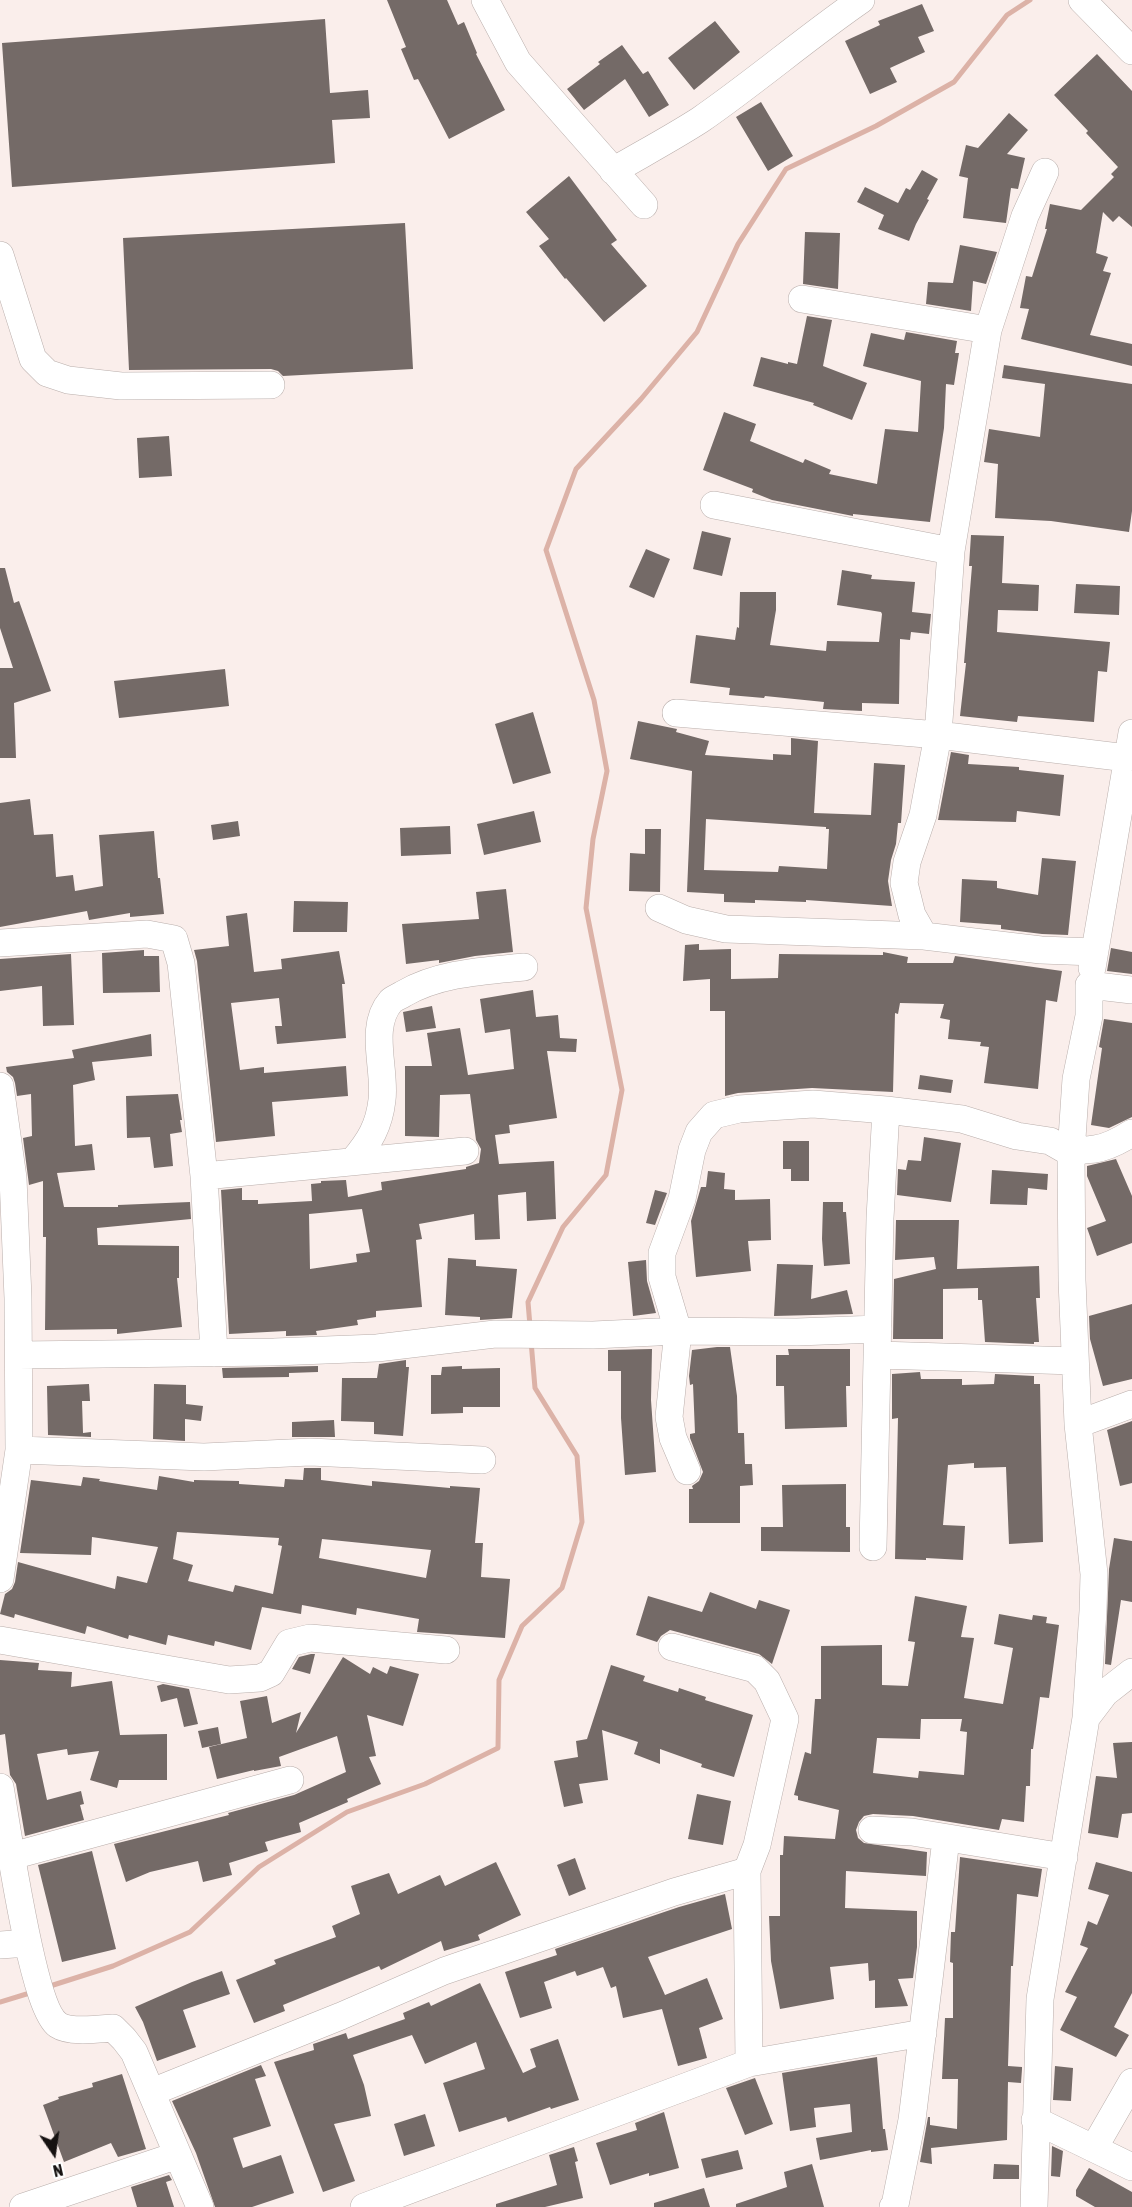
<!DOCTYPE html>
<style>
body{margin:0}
#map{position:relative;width:1132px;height:2207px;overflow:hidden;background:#faeeeb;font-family:"Asap Condensed",sans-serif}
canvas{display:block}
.north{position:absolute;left:24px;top:2123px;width:60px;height:60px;-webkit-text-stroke:4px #fff;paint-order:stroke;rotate:167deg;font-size:16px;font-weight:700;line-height:24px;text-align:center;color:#161211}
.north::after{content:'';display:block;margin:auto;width:21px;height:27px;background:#161211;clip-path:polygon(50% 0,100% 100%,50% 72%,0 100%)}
</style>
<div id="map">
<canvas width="1132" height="2207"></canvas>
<div class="north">N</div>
</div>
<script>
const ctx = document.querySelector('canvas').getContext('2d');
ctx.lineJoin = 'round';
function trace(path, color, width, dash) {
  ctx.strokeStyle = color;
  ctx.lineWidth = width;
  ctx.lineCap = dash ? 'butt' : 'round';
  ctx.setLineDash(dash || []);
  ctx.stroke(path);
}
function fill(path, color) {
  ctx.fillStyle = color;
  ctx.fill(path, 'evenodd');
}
trace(new Path2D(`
 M530,1326L528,1302L563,1227L606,1175L622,1090L586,908L593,839L607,771L594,700L546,550L576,469L641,399L697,332L738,244L786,169L876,126L954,82L1007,15L1030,0
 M47,1987L113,1966L190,1932L259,1867L347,1812L425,1784L498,1748L499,1680L522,1626L562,1588L582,1522L577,1456L535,1388L531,1341
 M0,2002L33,1992`), '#dcb2a7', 5);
fill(new Path2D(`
 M387,0H447L458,25L464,22L477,53L476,54L505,110L449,139L418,79L414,80L401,49L406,47Z
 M922,4L934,31L918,37L925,52L890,68L897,82L870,94L845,41L880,25L878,21Z
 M325,19L330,93L368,90L370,118L332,120L335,163L12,187L2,43Z
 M715,21L740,52L694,90L668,58Z
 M622,45L643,74L648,71L669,105L649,117L625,79L584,110L567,89L600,64L598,62Z
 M1097,54L1132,91V227L1119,216L1113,222L1103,212L1096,253L1108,257L1103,271L1111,273L1090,335L1132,344V366L1021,339L1029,309L1020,308L1026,276L1032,277L1047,229H1045L1050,204L1081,210L1114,177L1111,174L1118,167L1086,133L1088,131L1054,95Z
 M761,102L793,156L768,171L736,117Z
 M1009,113L1028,130L1007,154L1025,158L1018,189L1011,188L1006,223L963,218L968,178L959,176L966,145L978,148Z
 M922,170L938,179L927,199L929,200L916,224L909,241L878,229L884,215L857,202L865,187L898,203L906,188L910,190Z
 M569,176L617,240L611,244L647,286L604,322L566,278L565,279L539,246L549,239L526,212Z
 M405,223L413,369L283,376L278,371L271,369L129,370L123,238Z
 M805,232L840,233L838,289L803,284Z
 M960,245L997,252L986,284L973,281L971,311L926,304L928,282L953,283Z
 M807,316L832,320L823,366L867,383L852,420L813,405L814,403L753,386L761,357L788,364V362L797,364Z
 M906,332L957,341L955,353H959L954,385L946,384L944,428L930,522L853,514V516L772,500L752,492L753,489L703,470L724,412L756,424L750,441L803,463L805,459L831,470L829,474L877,484L885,429L918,432L921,381L863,366L871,333L904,340Z
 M1004,365L1132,384V511L1129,532L1051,521L995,518L998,464L984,462L989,429L1040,437L1045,384L1002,378Z
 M169,436L172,476L139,478L137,438Z
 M702,531L731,538L722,576L693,569Z
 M971,535L1004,536L1002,583L1039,585L1038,611L998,610L997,632L1110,642L1107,672L1098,671L1094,722L1018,716L1017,722L960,716L966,663H964L972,566H969Z
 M646,549L670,559L654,598L629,587Z
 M0,568H5L14,603L19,601L51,691L14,703L16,758H0V668H13L0,628Z
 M842,570L872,575L871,579L915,582L912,612L931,614L929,634L911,632L910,640L900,639L899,704L862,703V711L823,709L824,702L765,696L764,698L729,695L730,688L690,683L696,635L735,640L737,627L739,628L740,592H776V610L770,645L826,651L827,641L879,642L882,614L881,612L837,605Z
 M1076,584L1120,586L1119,615L1074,613Z
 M225,669L229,706L119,718L114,681Z
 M533,712L551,773L513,784L495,724Z
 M638,721L677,729L676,732L709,741L705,755L773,760V754L791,755V738L818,741L814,813L871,815L874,763L905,765L901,823H898L896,844L891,860L888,881L892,906L806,900V902L755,900V903L724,902V894L687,892L692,771L630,759ZM706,819L826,827V829H829L827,869L779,866L778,872L704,870Z
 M951,752L969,755L968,764L1019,767V770L1064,775L1060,816L1017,811L1016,822L938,820Z
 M30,799L34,835L53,834L56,877L73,875L75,891L103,886L99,835L154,831L158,878H160L164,914L130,917V913L89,920L87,911L0,927V803Z
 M534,811L541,842L484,855L477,824Z
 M238,821L240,836L213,840L211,825Z
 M450,826L451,854L401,856L400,828Z
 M645,829H661L660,892L629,891L630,853L645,854Z
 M1042,858L1076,861L1068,935L1042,934L1001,929V925L960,922L962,879L997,881V888L1038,895Z
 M506,889L513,952L475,956L439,963V960L406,964L402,924L479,919L476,892Z
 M294,901L348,902L347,932H293Z
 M247,913L254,972L282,969L281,959L339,951L345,984H342L346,1038L277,1044L275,1026H282L279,998L231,1003L240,1070L264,1067V1073L346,1066L348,1096L272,1102L275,1136L216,1142L197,961L194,950L229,946L226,916Z
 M699,944V950L731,949V979L778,978L779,954L883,955V952L908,957L907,963H953L955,956L1062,971L1057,1002L1046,1000L1038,1089L984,1083L989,1047L980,1046L981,1042L948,1039L950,1020L940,1018L944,1004L900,1003L898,1014L895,1013L893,1092L812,1088L738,1093L725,1096V1011H710V979L683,981L685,945Z
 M1111,948L1132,952V974L1107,971Z
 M144,950V956H159L160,992L103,993L102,953Z
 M71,954L74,1025L43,1026L42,986L0,991V959Z
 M533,990L536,1017L558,1015L560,1038L577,1039L576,1052L547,1051L557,1118L509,1125L510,1133L495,1135L499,1164L554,1161L556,1219L527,1221L526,1192L498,1195L500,1239L475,1240L474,1214L419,1224L422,1239L416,1240L422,1307L376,1311V1317L357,1320L358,1325L316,1331L317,1335L286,1336V1331L229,1334L221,1190L242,1188V1200H258V1204L312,1201L311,1184L321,1183V1181L346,1180L348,1197L382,1190L381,1182L466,1169V1167L479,1163L481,1149L476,1140L470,1094L440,1095L439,1137L405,1136V1066H432L427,1033L460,1028L468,1075L514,1069L510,1029L485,1033L480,999ZM362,1209L370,1252L356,1254L357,1262L310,1269L309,1214Z
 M432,1006L436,1028L406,1032L403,1012Z
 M1104,1019L1132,1023V1117L1109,1128L1091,1125L1102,1048L1099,1047Z
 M151,1034L152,1056L92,1062L95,1080L73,1085L75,1146L92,1144L95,1170L57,1173L64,1207H118V1205L190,1202L191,1219L97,1228L98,1245L179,1246V1278H177L182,1327L117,1334V1329L45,1330L46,1237H43V1181L29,1185L23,1138L32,1136L31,1094L17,1096L15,1083L13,1077L7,1072L6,1067L74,1058L72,1050Z
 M920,1075L953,1080L951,1093L918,1089Z
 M178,1094L182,1120H180L182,1132L170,1134L173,1166L154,1168L150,1137L127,1138L126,1096Z
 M924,1137L961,1143L951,1202L897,1195L898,1169L906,1170L908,1160L921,1161Z
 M783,1141H809V1181H791V1169H783Z
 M1116,1159L1132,1196V1243L1097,1256L1087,1228L1106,1221L1087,1176V1166Z
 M992,1170L1048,1174L1047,1190L1028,1188L1027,1205L990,1204Z
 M708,1171L725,1173L724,1189L735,1190V1200L770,1199L771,1240L748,1241L751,1271L696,1277L691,1221L701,1187H706Z
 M655,1190L667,1193L655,1225L646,1223Z
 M823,1202H843V1212H846L850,1264L824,1266L822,1239Z
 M896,1220H959L957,1269L1039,1266L1040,1298H1036L1039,1342H1034V1344L985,1342L982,1300H978V1288L943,1289V1339H893L894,1279L936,1269L934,1257L895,1260Z
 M448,1258L476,1260V1266L517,1269L512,1318L480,1320V1317L445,1315Z
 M646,1260L647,1281L656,1313L633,1316L628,1262Z
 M777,1264L813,1265L811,1299L847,1290L853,1314L774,1316Z
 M1132,1304V1379L1103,1386L1090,1339L1089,1316Z
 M717,1347H730L737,1396L738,1433H744L745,1464H752L753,1485L740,1486V1523H689V1489H693L692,1486L699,1481L703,1472L690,1438V1434L695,1433L693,1384L690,1385L689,1376L692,1350Z
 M652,1349L651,1400L656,1472L625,1475L621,1418V1371H608V1350Z
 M788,1349H850V1386H846L847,1427L785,1429L784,1386H776V1355H789Z
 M406,1360V1367H409L403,1436L374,1434V1422L341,1421L342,1378H377L379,1364Z
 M318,1366V1372L289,1373V1377L223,1378L222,1368Z
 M462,1366V1369L500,1368V1407H463V1413L431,1414V1375H441L442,1367Z
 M920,1372L921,1379H962V1385L994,1384L995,1374L1034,1376V1384H1040L1043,1542L1009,1544L1006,1467L974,1468V1463L948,1465L943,1525L965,1526L963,1560L926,1558V1560L895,1559L898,1418L892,1419V1374Z
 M89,1384L90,1401H82L83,1433L91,1432V1437L48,1435L47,1386Z
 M154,1384L186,1385V1404L203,1406L201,1421L185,1419V1441L153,1439Z
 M334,1420L335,1437H292V1422Z
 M1132,1421V1483L1120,1486L1107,1430Z
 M304,1468H321V1480L372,1486V1481L450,1488V1486L480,1488L475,1543H483L481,1577L510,1579L505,1638L417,1632L419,1619L357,1608L356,1615L302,1605L301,1614L262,1607L251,1650L215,1641L214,1646L168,1635L166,1645L129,1635L128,1639L87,1626L85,1634L15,1614L14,1618L0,1614L5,1594L12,1589L15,1582L18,1562L115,1589L117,1576L147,1583L158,1547L92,1537L91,1555L20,1553L31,1480L81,1486L83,1477L100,1479L99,1481L157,1490L159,1476L194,1482V1480L239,1481V1484L284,1487L285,1479L303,1480ZM177,1532L279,1538L278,1545L282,1546L273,1594L235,1585L233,1592L188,1581L193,1565L173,1559ZM322,1539L431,1550L426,1578L319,1558Z
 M846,1484V1527H850V1552L761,1551V1527H783L782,1485Z
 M1114,1538L1132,1541V1602L1121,1600L1111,1665L1105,1664L1109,1569Z
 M710,1592L756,1609L759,1600L790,1610L772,1664L759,1654L670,1630L661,1636L657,1642L636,1635L648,1596L702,1612Z
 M915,1596L967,1606L961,1637L974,1638L964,1698L1003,1704L1013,1648L994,1644L999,1614L1032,1620L1033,1615L1047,1617L1046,1623L1059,1625L1049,1698L1040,1697L1033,1749H1031L1030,1786H1026L1024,1822L1002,1819L999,1830L913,1816L873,1814L864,1816L859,1822L856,1830L858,1838L864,1843L927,1852L926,1876L846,1871L845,1908L917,1911V1947L913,1978L898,1979L908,2006L875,2008V1980L869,1981L868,1963L830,1967L834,1999L780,2009L771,1961L769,1916H780V1855H783L784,1836L835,1839L839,1810L798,1800V1796L794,1795L805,1752L811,1754L815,1699H821V1646L882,1645V1685L908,1686L915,1642L908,1641ZM921,1719H962L960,1731L967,1732L964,1775L919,1771L918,1778L873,1773L877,1738L920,1739Z
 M311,1654H315L310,1674L292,1669L299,1657Z
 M343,1657L370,1674L373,1667L387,1674L390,1666L419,1674L403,1726L367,1715L376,1756L369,1757L381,1784L347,1799L348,1802L299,1823L301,1832L265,1842L268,1851L229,1863L232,1875L203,1882L198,1861L150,1872L126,1882L114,1844L229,1815L228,1813L294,1795L346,1772L337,1736L279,1757L281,1766L254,1771V1770L217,1779L209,1747L247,1738L240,1701L267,1696L272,1723L301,1712L296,1733Z
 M0,1660L39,1663L38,1670L72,1672L71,1687L112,1681L120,1735L167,1734V1780H119L117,1788L90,1780L99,1751L68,1755L67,1749L37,1754L47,1800L81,1791L84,1804L80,1805L84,1820L25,1836L16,1784L10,1775L5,1734L0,1735Z
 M611,1665L645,1676L643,1681L678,1692L679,1688L706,1697L705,1700L753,1715L734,1777L701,1767L702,1764L660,1749V1764L634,1754L638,1742L602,1730L608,1780L579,1784L583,1803L564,1807L554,1761L578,1757L576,1741L587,1739Z
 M163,1684L189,1689L198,1724L184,1727L177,1698L161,1702L157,1686Z
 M218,1727L221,1744L202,1748L198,1731Z
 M1132,1742V1813L1122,1814L1118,1838L1088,1833L1096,1776L1117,1778L1113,1743Z
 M697,1794L731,1801L723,1845L688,1839Z
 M92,1851L116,1949L62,1962L38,1865Z
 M960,1857L1042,1869L1038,1897L1017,1894L1013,1966H1011L1008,2066L1022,2067V2069L1021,2083L1008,2082L1007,2140L931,2148L932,2164L920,2162L928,2117H930V2125L957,2129L958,2079H942L945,2018H953V1963L950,1962L951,1932H955Z
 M575,1858L586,1889L569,1896L557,1865Z
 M496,1862L521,1915L478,1935L480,1940L444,1951L441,1941L381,1970L379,1966L283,2005L285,2011L254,2023L236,1980L276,1964L274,1960L336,1937L332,1926L360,1914L351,1886L389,1873L398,1894L440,1875L445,1886Z
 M1096,1862L1132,1872V1993L1114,2027L1129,2035L1116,2057L1060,2030L1077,1997L1065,1992L1088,1948L1080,1945L1088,1921L1097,1925L1109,1895L1088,1889Z
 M725,1894L732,1929L648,1957L665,1995L707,1978L723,2019L699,2028L707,2058L678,2066L662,2009L623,2018L616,1986L611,1988L603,1967L577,1976L575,1971L544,1982L552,2008L520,2018L505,1972L557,1955L555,1949L679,1907Z
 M222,1971L230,1994L183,2010L196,2047L157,2061L143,2022L135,2007L192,1982Z
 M480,1983L523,2073L536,2067L530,2049L558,2039L579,2100L551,2109L550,2107L508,2122L506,2117L459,2132L443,2083L485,2069L476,2042L425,2064L412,2035L353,2055L364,2085L371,2116L334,2124L355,2181L323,2192L274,2062L314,2050L313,2044L346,2033L348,2039L405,2019L403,2013L429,2002L431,2006Z
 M877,2057L883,2129H885L888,2150L871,2152V2150L820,2160L816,2138L852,2132L850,2104L814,2108L816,2127L790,2131L782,2073Z
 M261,2065L266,2076L255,2079L271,2126L233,2138L243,2168L281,2155L294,2193L252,2207H215L196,2153L172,2101Z
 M1055,2066L1073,2068L1071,2101L1053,2100Z
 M122,2074L146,2149L118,2157L111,2143L64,2162L43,2105L59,2099L58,2097L93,2087L92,2083Z
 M755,2078L773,2124L745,2135L726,2088Z
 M664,2112L679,2168L649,2176V2173L610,2185L596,2143L637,2130L635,2123Z
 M425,2114L435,2146L404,2156L394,2124Z
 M1052,2146L1063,2151L1060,2177L1051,2176Z
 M574,2147L578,2161L575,2162L583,2198L545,2207H496V2204L557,2185L549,2155Z
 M738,2150L743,2169L706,2178L701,2159Z
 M812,2164L824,2207H736V2204L787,2187L784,2172Z
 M994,2164L1019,2165V2179H993Z
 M1089,2168L1132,2192V2207H1095L1076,2196V2190Z
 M169,2175L172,2180L166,2182L174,2207H137L131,2187Z
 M704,2188L710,2207H654V2203Z`), '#746a67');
const minor = new Path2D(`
 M485,0L518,62L644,205
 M1082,0L1132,51
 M613,171C642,154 672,138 700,120C755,82 806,38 861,0
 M0,255L33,359L47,373L68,380L121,386L271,385
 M802,299L988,330
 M714,505L951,551
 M676,713L938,735L1127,758
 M659,908L686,920L726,929L924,936L1041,950L1094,952
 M924,936L912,915L904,883L907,862L923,815L938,735L951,551L988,330L1025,216L1045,172
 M0,943L147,934L174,939L181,963L204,1176L214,1353
 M1092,968L1132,733
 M0,1086L13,1178L18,1298L19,1450L0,1579
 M353,1161C370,1141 379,1126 382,1100C386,1069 368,1027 391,1001C394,998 400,996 403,994C439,973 483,971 524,967
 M204,1176L465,1151
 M19,1355L274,1352L377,1348L495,1334L593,1335L678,1331L797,1332L878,1329
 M878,1355L1075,1361
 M1078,1424L1132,1404
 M19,1450L204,1457L310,1452L482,1460
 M687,1471L673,1438L669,1417L678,1331L662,1277V1253L682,1199L692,1150L699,1132L714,1115L739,1109L813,1104L886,1110L962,1119L1017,1136L1050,1141L1071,1153C1080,1150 1087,1150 1095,1149C1109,1147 1121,1140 1132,1133
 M873,1547L880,1218L886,1110
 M0,1640L229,1680L260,1678L271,1673L289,1643L310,1638L446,1650
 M672,1647L755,1669L767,1681L785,1719L757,1845L747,1871L749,2063
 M1086,1718L1105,1693L1132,1672
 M0,1787C7,1826 32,2007 58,2025C70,2033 99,2029 113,2028L124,2039L134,2052L200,2207
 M872,1830L912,1832L1064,1857
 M12,1856L290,1780
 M0,1945L28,1943
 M152,2092L341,2016L444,1971L674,1892L747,1871
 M1035,2120L1132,2167
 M1094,2148L1132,2082
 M23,2207L178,2155
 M364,2207L749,2063L923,2033
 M893,2207L895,2205L912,2120L946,1839
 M1034,2207L1040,1999L1086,1718L1093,1611L1094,1574L1078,1424L1072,1280L1071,1153L1076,1079L1089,1016V985L1132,990`);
trace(minor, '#b9aeab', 28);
trace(minor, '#fff', 27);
</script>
